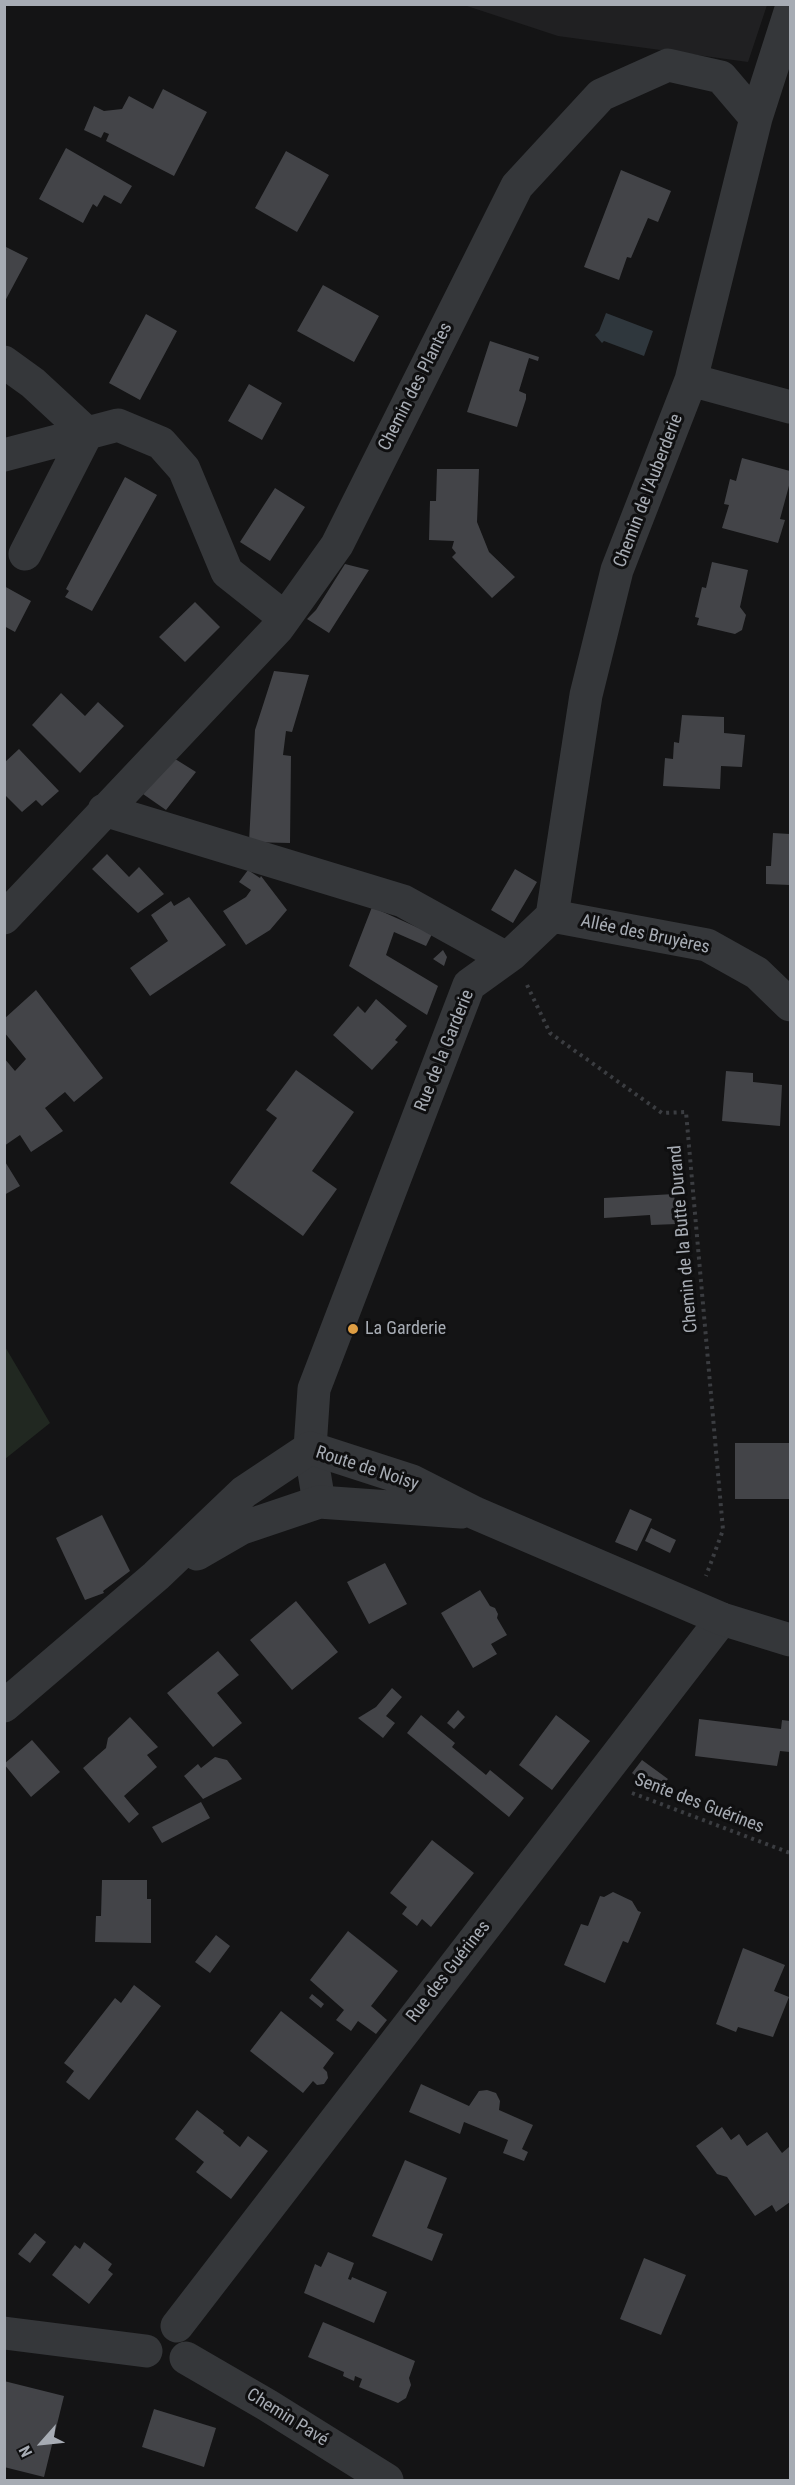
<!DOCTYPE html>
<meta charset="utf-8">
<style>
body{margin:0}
#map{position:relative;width:795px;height:2485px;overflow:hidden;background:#141415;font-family:"Roboto Condensed",sans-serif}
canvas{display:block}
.frame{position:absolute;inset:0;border:6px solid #a7acb4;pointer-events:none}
.north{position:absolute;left:12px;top:2413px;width:60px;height:60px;-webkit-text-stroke:4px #0f0f10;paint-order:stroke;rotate:243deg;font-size:16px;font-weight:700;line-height:24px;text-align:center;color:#a7acb4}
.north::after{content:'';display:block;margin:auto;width:21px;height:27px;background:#a7acb4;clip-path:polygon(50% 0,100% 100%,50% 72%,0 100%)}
</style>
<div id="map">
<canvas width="795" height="2485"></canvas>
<div class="frame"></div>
<div class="north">N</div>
</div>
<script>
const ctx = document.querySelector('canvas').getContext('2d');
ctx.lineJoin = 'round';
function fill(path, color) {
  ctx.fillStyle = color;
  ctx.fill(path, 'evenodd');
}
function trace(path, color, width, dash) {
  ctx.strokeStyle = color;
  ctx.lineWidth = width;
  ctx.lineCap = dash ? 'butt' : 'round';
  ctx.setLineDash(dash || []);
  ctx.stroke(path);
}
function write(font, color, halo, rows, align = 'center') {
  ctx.font = font + ' "Roboto Condensed",sans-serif';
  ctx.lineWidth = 6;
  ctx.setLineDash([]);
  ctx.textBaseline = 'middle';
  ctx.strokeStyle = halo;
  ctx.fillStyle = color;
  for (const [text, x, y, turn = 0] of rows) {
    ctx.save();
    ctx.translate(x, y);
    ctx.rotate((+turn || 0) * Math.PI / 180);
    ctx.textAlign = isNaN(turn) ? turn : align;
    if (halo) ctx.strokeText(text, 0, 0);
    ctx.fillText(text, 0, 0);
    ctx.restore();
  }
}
fill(new Path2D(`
 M464,5H767L748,62L558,36Z`), '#202022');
fill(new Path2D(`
 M4,1345L50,1423L5,1459H4Z`), '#212821');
fill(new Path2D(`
 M606,313L653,331L644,356L604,341L602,343L595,335L599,331Z`), '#2f373d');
fill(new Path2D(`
 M163,89L207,112L174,176L106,141L109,134L104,132L101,138L84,130L94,106L104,111L122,109L129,96L153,109Z
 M66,148L132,186L121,204L104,195L97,207L93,204L83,223L39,199Z
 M286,151L329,175L297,232L255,208Z
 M621,170L671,191L658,222L648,218L631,258L627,257L619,280L584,267Z
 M4,246L28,258L4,303Z
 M323,285L379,316L354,362L297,331Z
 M146,314L177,331L140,400L109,383Z
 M490,341L539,357L538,361L529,358L519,391L526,394V399L517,427L467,412Z
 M249,384L282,403L262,440L228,421Z
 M742,458L790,471V482L780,519L785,520L778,543L722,528L729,505L724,504L730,479L736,481Z
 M437,469H479L477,522L489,552L515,577L492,598L452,557L456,553L452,548L454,541L429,540L430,501H436Z
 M125,477L157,495L92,611L65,597L69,591L66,589Z
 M275,488L305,507L270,561L240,542Z
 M712,562L748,570L740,607L746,615L742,630L735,634L697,625L699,618L695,617L702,587L706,588Z
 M345,564L369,570L329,633L307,619L316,610Z
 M4,586L31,601L15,632L4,626Z
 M195,602L220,627L185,662L159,637Z
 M274,671L309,675L292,732L286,731L283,755L291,756L290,843L249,842L255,730Z
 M61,693L85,716L98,702L124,726L80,773L32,725Z
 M682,715L724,717V733L745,735L742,767L721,766L720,789L663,786L665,758L673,759L674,742L679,743Z
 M19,749L59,791L42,806L36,800L22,812L4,794V763Z
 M172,757L196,772L166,810L143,794Z
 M773,833L790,834V885L766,884V866H771Z
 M107,854L129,877L139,867L164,894L138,913L92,869Z
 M515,869L537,882L513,923L491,910Z
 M248,870L260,878L261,876L287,910L270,930L246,945L223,911L246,897L251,890L239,882Z
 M189,897L226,945L150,996L130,968L168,941L151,915L171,901L174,906Z
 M372,907L432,934L426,946L394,932L386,955L438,986L427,1015L349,966Z
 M443,950L447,957L444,966L433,959Z
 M36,990L103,1078L74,1102L65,1092L45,1108L63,1131L31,1152L20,1135L4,1146V1058L15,1071L26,1059L4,1032V1019Z
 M376,999L407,1026L395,1040L398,1042L372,1070L333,1035L358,1006L365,1013Z
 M296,1070L354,1112L312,1171L337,1189L303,1236L230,1183L277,1118L266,1110Z
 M726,1071L753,1073V1082L782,1085L780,1126L722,1121Z
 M4,1160L20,1186L4,1195Z
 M674,1194L677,1224L651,1225L650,1215L604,1218V1198Z
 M735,1443H790V1499H735Z
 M630,1509L652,1519L637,1551L615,1542Z
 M102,1515L130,1571L103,1591L104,1593L85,1600L56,1538Z
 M651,1528L676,1540L670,1553L645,1541Z
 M385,1563L407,1604L369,1624L347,1582Z
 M480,1590L490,1606L495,1608L498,1614L497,1618L507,1635L491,1644L497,1654L473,1668L441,1613Z
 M296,1601L338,1652L292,1690L250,1640Z
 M218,1651L239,1675L217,1693L242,1723L213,1747L167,1693Z
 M392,1688L402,1697L386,1716L395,1723L383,1738L358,1718L376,1707Z
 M458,1710L465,1717L454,1729L447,1723Z
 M421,1715L455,1743L452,1747L486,1775L490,1770L524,1798L509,1817L407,1733Z
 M556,1715L590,1741L552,1790L519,1765Z
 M130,1717L158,1747L147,1755L157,1767L124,1796L139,1814L129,1823L83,1768L106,1748L108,1738Z
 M699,1719L781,1729L782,1720L790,1721V1752L780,1751L777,1766L695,1756Z
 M32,1740L60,1772L31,1797L4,1764Z
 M215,1757L227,1760L242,1779L203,1799L184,1776L198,1764L201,1768Z
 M642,1760L668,1779L657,1792L632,1773Z
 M201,1802L210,1818L162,1843L152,1827Z
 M432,1840L474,1873L431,1927L422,1919L417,1926L402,1914L407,1907L390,1893Z
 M102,1880H147V1899H151V1943L95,1942L96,1916H101Z
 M613,1892L632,1901L638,1911L641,1912L628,1943L623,1941L605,1983L564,1965L581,1924L588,1926L600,1896L604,1897Z
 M348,1931L398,1971L371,2006L387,2020L376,2034L358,2021L351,2031L336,2020L344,2010L310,1980Z
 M216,1935L230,1946L210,1973L195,1962Z
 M743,1948L785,1965L774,1991L789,1997L773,2037L738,2027L736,2032L716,2024Z
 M134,1985L161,2006L89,2100L66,2082L74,2071L64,2063L115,1998L121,2003Z
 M312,1994L324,2004L321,2008L309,1998Z
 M281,2011L334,2053L323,2068L327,2072L328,2078L324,2084L317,2085L313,2081L303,2093L250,2051Z
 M421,2084L469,2106L479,2091L487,2090L496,2093L500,2101L499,2110L533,2125L522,2149L528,2152L524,2161L503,2153L508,2140L464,2122L460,2134L409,2112Z
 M197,2110L224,2131L223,2133L240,2147L248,2136L268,2151L231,2199L196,2172L204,2162L175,2139Z
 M722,2127L731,2140L739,2134L747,2146L767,2132L782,2153L789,2147L790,2202L776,2212L772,2205L755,2216L727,2177L717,2174L696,2146Z
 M405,2160L447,2178L427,2228L443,2234L432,2261L372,2236Z
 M35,2233L46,2242L30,2263L18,2254Z
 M84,2242L112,2264L108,2270L113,2274L89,2304L52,2275L75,2245L80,2249Z
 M328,2252L354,2263L348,2279L351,2280L352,2277L387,2292L374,2323L304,2293L315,2264L321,2267Z
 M644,2258L686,2275L661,2335L620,2319Z
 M323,2322L415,2361L409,2378L411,2385L406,2398L398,2403L359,2387L362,2379L355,2376L354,2381L343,2376L344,2372L308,2357Z
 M4,2381L64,2396L44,2477L4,2467Z
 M154,2409L216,2428L204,2467L142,2447Z`), '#434448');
trace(new Path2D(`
 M527,985L550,1033L662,1113L686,1112L723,1530L706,1576
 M632,1793L790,1853`), '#3b3d41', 4, [3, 4.5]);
trace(new Path2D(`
 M4,362L33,383L87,433L25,554
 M691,380L790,407
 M4,455L118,425L161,443L184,469L227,572L285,618
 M104,810L403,901L506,958
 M552,916L707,945L757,973L790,1005
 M4,918L277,629L285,618L337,545L517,186L601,95L668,65L721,77L756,118
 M319,1502L310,1448L314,1389L469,985L512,954L552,916L586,695L617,570L691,380L756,118L790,12
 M177,2326L722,1619
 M4,2333L146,2351
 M186,2358L267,2405L387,2480`), '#35373a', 33);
trace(new Path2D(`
 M197,1554L242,1528L319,1502L461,1512
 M4,1706L156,1576L244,1492L310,1448L412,1481L475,1513L722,1619L790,1640`), '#35373a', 33);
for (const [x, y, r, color] of [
 [353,1329,6,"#de9d43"]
]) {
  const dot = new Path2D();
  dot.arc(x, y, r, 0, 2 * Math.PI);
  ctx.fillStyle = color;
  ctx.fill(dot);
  trace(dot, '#0f0f10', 2);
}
write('18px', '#a7acb4', '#0f0f10', [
 ["Chemin des Plantes",416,387,-63],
 ["Chemin de l'Auberderie",649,491,-69],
 ["Allée des Bruyères",645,935,12],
 ["Rue de la Garderie",445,1051,-68],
 ["Chemin de la Butte Durand",684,1239,-95],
 ["Route de Noisy",367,1469,18],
 ["Sente des Guérines",699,1804,21],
 ["Rue des Guérines",449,1972,-52],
 ["Chemin Pavé",287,2418,32]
]);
write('18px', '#a7acb4', '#0f0f10', [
 ["La Garderie",365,1329]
], 'left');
</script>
